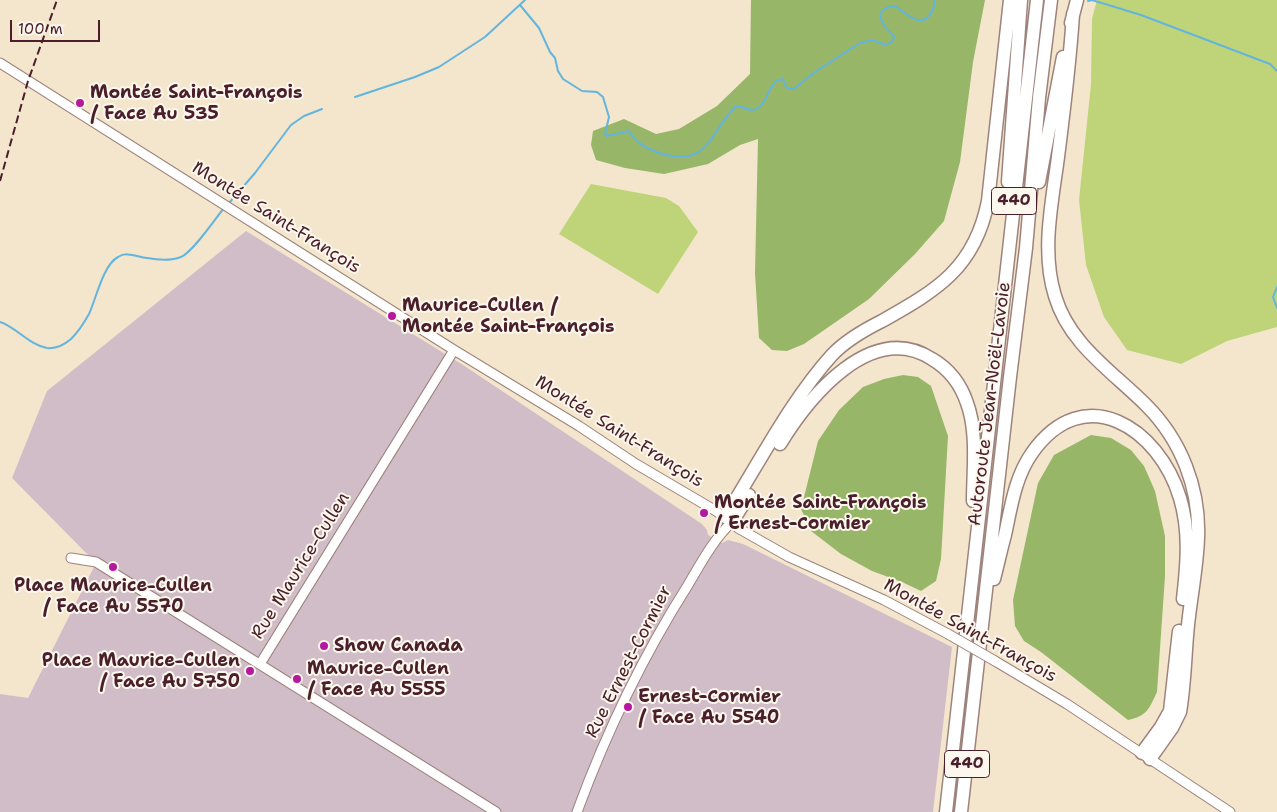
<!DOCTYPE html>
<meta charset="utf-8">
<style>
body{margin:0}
#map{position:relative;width:1277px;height:812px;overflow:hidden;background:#f3e6cc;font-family:"Shantell Sans",sans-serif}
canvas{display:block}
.scale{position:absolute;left:10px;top:20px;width:90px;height:22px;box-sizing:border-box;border:2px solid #4a1f2b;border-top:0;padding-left:6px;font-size:15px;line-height:18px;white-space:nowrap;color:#4a1f2b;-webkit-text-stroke:4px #fbf7ec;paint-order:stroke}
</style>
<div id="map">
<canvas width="1277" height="812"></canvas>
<div class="scale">100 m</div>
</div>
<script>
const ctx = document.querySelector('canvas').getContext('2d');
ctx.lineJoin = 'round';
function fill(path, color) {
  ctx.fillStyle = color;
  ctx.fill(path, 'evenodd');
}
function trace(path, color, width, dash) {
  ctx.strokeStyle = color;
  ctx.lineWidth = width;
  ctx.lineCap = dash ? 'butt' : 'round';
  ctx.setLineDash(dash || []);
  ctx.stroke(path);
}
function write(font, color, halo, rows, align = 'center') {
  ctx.font = font + ' "Shantell Sans",sans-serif';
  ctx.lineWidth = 4;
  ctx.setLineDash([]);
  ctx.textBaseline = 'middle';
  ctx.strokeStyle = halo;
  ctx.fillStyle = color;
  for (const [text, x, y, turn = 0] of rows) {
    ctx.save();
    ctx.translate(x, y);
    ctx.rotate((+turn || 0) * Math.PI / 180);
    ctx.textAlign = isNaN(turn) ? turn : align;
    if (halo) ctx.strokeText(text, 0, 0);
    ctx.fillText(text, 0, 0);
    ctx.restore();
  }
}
fill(new Path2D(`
 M246,231L463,365L702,524L707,530L708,535L722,543L728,540L743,544L952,647L933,812H0V694L28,698L96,563L12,478L47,391Z`), '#d1bdc8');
fill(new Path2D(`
 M1097,0H1277V327L1227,341L1181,364L1127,350L1104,317L1086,265L1079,200L1091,84L1092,19Z
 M591,184L666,198L679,206L698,232L658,294L559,234Z`), '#bfd478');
fill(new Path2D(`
 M751,0H985L973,62L960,162L944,221L915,254L869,299L804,344L787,351L772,350L759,338L755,273L758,139L740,145L708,164L664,174L625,168L596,160L591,145L593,131L624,119L656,134L679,129L717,106L750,74Z
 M903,375L918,377L931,386L948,436L941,559L936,581L921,591L902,582L872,571L841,554L811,531L801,509L818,441L839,410L863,387L884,379Z
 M1091,435L1111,438L1131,450L1144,466L1155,491L1165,536V576L1157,692C1149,709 1147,716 1128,720L1041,652L1024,641L1015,626L1013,600L1038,483L1054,455Z`), '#97b668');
trace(new Path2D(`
 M1088,1L1092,0L1141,15L1270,64L1277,71
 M520,5L539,28L550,52L555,58L558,71L563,79L582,91L597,92L603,97L609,117L605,134L606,136L629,131C636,143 646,148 659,153C709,168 707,136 735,107L740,106C766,120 764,92 776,81L783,79L786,87L789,89L795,88L815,72L860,43L872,40L886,45L893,41L894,37C892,33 889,32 886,28C883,25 884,25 882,21C877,11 885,7 895,6C905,13 923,31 932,11C934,7 935,4 934,0
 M355,97L415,77L439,67L485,37L525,0
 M229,203L255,173L291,125L304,116L322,109
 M1277,287L1273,297L1277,308
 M0,322C16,327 29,345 47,348C56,349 64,345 71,339C78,332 84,323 89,314C96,299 103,265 118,257C127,251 137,257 147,258C158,260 171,261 181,257C193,252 215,219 224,208`), '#63b4de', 2);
const minor = new Path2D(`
 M0,63L454,350L579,426L636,464L716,511L738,528L789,557L884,600L948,634
 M71,558L96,562L496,812
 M995,661L1067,704L1230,812
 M260,664L454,350
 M577,812C606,733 643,656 688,585C701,563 713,540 732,522`);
const highway = new Path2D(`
 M1073,14C1070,62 1064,110 1058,157C1052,203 1041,251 1055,296C1069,344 1112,371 1146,405C1181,440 1200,488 1198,538C1197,567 1191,596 1188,625C1185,654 1185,683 1180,712L1172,728L1150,759
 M1071,23L1077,0
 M1008,182L1021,0
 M1039,182L1063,57
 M780,444C809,397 871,320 932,359C949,369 961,385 967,403C978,433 973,470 973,501
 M725,517C758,465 791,400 832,355C846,340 864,330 882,321C937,290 975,268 988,201L1010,0
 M732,522L749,495
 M994,579C998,564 1001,549 1005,535C1011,507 1015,477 1032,453C1084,379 1159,428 1180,498C1190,531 1187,564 1183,599
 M1142,753L1161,727L1170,711L1179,631
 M946,812L1037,0
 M961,812L1010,377L1026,248L1039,98L1051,0`);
trace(minor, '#9e827c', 11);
trace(highway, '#9e827c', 15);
trace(minor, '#fff', 9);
trace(highway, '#fff', 12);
trace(new Path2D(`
 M0,181L28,81L57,0`), '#4a1f2b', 2, [8, 4]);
const minorBridge = new Path2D(`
 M948,634L995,661`);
trace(minorBridge, '#9e827c', 11, []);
trace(minorBridge, '#fff', 9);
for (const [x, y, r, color] of [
 [80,103,5,"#b5179e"],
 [392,316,5,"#b5179e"],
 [704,513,5,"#b5179e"],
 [113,567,5,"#b5179e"],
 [324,646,5,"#b5179e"],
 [250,671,5,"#b5179e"],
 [297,679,5,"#b5179e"],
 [628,707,5,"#b5179e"]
]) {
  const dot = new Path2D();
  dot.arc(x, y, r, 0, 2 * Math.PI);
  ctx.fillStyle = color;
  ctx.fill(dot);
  trace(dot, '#fbf7ec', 2);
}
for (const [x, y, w] of [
 [1014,201,45],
 [967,764,45]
]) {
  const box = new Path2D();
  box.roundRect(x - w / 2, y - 13.5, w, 27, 4);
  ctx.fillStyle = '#fbf7ec';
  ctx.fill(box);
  trace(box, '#4a1f2b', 1);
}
write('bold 16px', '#4a1f2b', null, [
 ["440",1014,201],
 ["440",967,764]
]);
write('bold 18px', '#4a1f2b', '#fbf7ec', [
 ["Montée Saint-François",90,93],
 ["/ Face Au 535",90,114],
 ["Maurice-Cullen /",402,306],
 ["Montée Saint-François",402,327],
 ["Montée Saint-François",714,503],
 ["/ Ernest-Cormier",714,524],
 ["Place Maurice-Cullen",113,586,"center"],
 ["/ Face Au 5570",113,607,"center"],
 ["Show Canada",334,646],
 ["Place Maurice-Cullen",240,661,"right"],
 ["/ Face Au 5750",240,682,"right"],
 ["Maurice-Cullen",307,669],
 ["/ Face Au 5555",307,690],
 ["Ernest-Cormier",638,697],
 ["/ Face Au 5540",638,718]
], 'left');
write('18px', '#4a1f2b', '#fbf7ec', [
 ["Montée Saint-François",276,218,32],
 ["Autoroute Jean-Noël-Lavoie",990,404,-83],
 ["Montée Saint-François",619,432,32],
 ["Rue Maurice-Cullen",301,566,-58],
 ["Montée Saint-François",970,631,29],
 ["Rue Ernest-Cormier",629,662,-63]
]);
</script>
